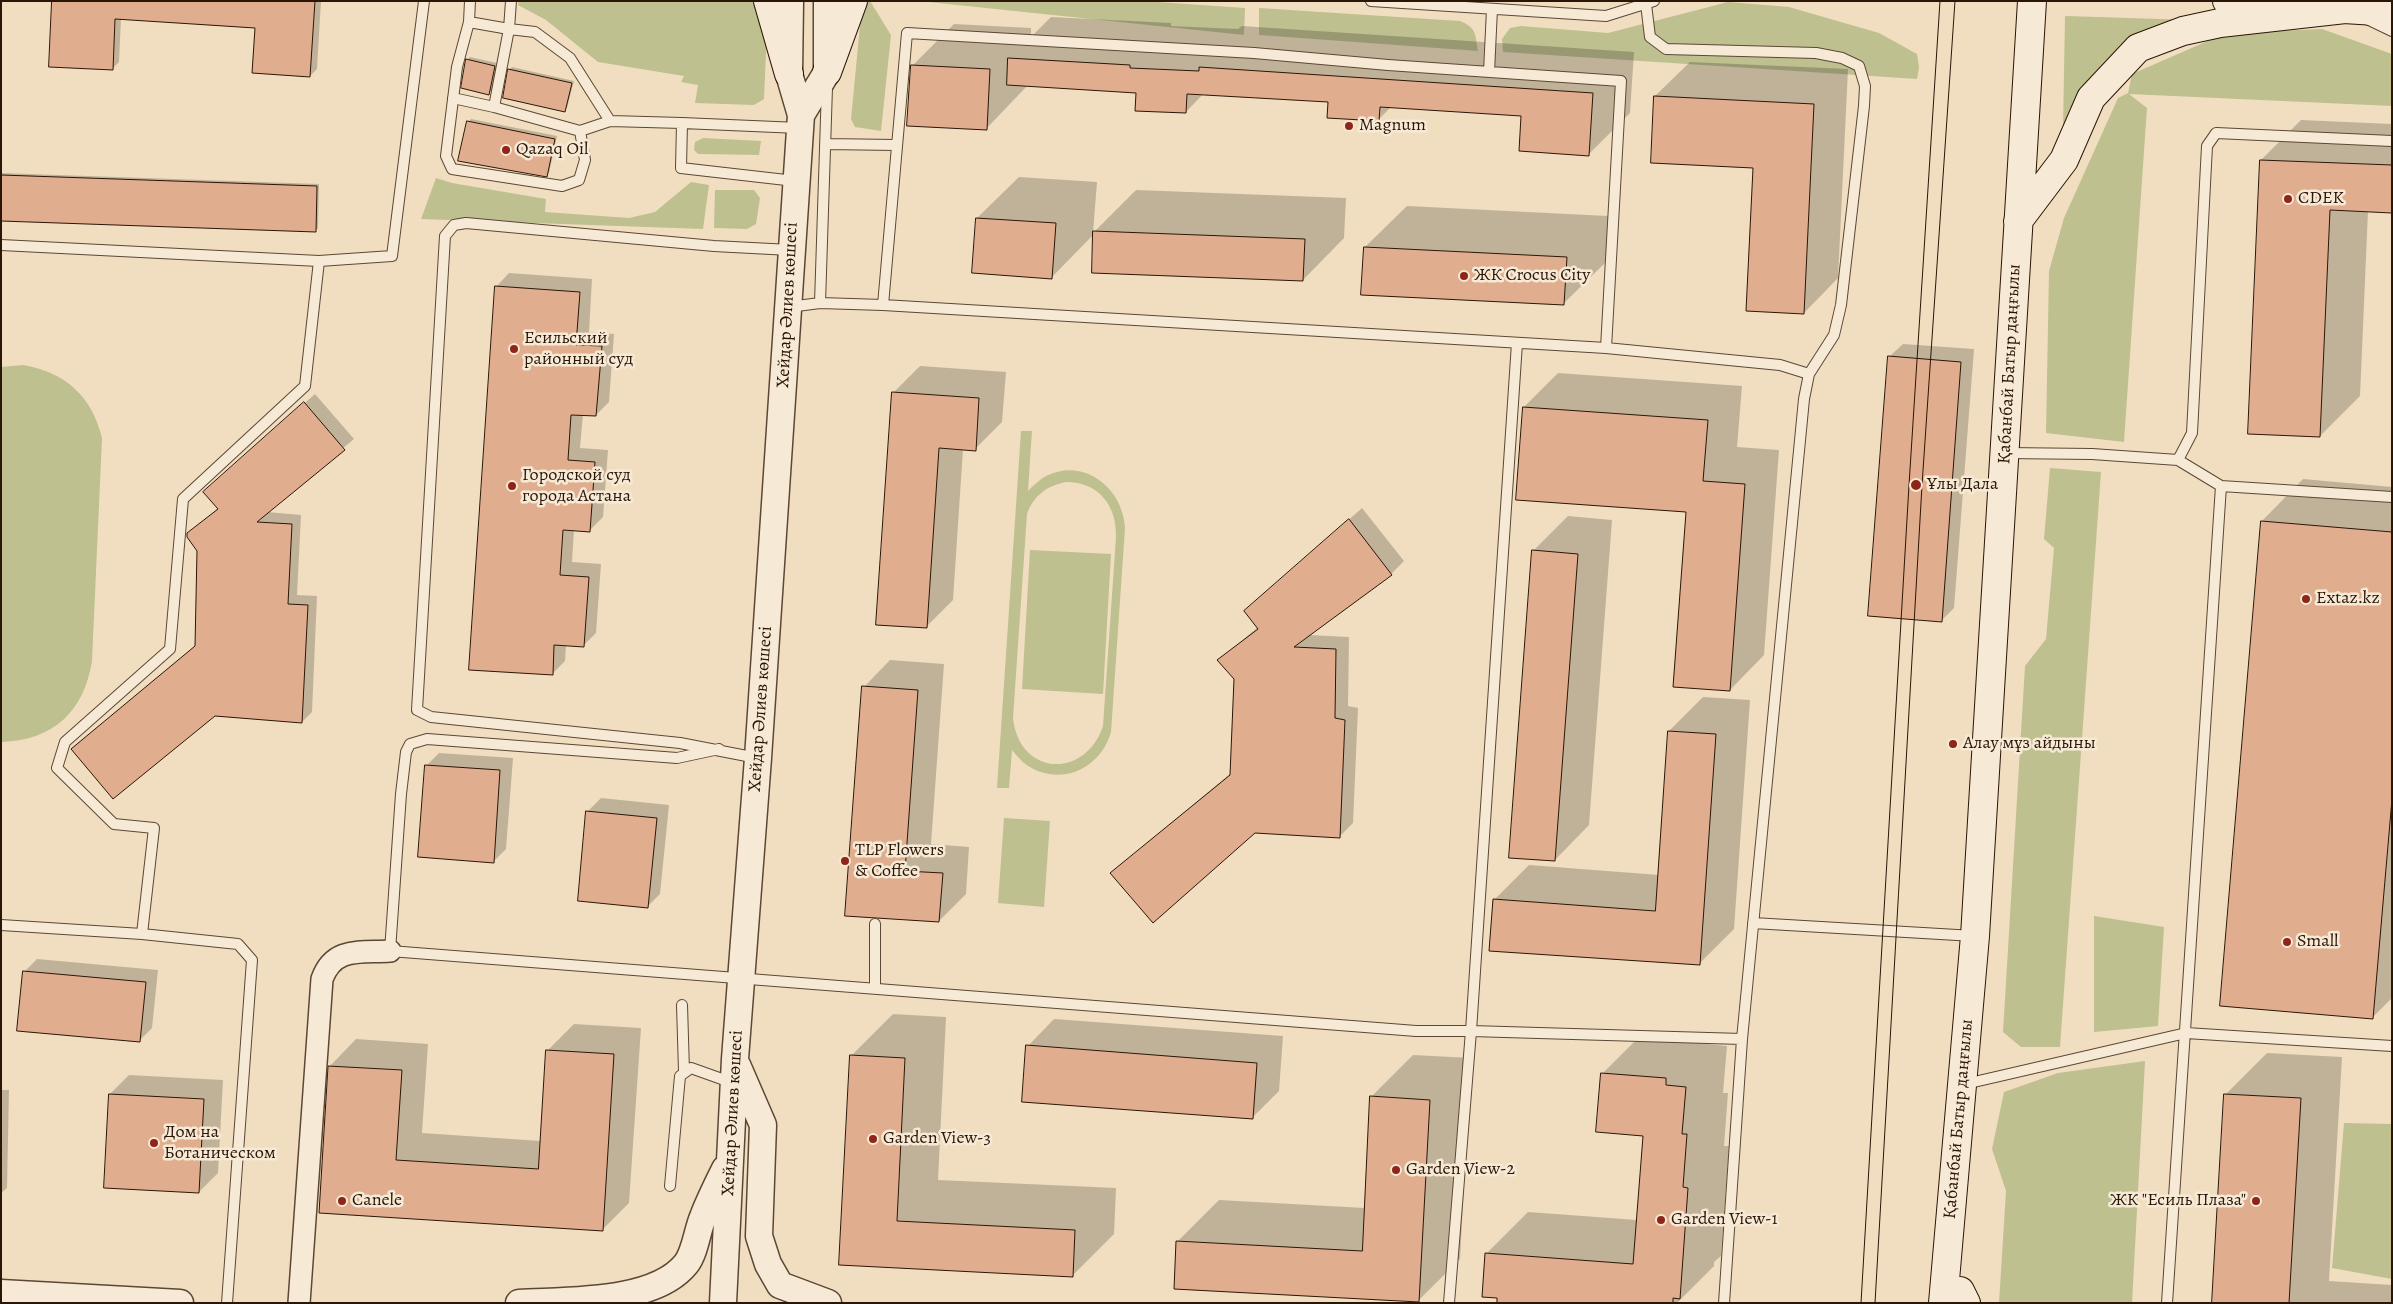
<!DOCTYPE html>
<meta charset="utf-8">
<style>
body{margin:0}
#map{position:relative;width:2393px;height:1304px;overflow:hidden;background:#f1dec0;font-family:Alegreya,serif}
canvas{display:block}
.frame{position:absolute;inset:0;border:2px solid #2b1506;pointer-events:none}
</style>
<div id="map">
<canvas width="2393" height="1304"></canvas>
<div class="frame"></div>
</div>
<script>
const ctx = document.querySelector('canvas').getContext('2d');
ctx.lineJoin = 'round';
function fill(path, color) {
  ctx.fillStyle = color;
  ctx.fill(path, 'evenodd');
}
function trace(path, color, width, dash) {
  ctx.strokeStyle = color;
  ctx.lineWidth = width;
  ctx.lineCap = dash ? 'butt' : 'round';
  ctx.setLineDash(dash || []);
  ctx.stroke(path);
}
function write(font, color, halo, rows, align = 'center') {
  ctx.font = font + ' Alegreya,serif';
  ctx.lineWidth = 5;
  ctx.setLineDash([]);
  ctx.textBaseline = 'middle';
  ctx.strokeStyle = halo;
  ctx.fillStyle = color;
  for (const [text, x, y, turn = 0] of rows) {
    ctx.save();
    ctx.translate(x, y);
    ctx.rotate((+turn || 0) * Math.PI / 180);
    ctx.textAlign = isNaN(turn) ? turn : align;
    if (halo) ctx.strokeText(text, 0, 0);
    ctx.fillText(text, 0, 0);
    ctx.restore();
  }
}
fill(new Path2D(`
 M519,1H760L767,29L764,99L754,105L695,103L698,85L681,82L684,76L598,62L546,20L518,5Z
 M865,1H870L891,35L881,131L855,127L851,119L861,15Z
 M919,1H1143L1245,8L1244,35Z
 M1728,2L1789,7L1879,33L1917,54L1919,67L1917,79L1503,52L1502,39L1510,28L1521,26L1608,33Z
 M1259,8L1460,21C1477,28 1475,34 1478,51L1259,35Z
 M2065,16L2192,20L2063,130Z
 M2322,29L2392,54V106L2129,94L2147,108L2124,442L2046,433L2049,271L2064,218L2118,98L2128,93L2132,74L2226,33Z
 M703,138L761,141L759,155L698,154L694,150L695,142Z
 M436,178L452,183L546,199L545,212L629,218L655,212L691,182L709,185L703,229L421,219Z
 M715,190H754L760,198L756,224L747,229L714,228Z
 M23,365C65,372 92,396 102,438L92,661C84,712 53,740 2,742L1,367Z
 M1021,431H1032L1028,491C1033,486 1039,480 1046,476C1084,457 1123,488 1125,528L1111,732C1101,768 1062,787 1028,766C1022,762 1017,756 1012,750L1009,788H997ZM1066,482C1099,482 1117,506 1116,537L1103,726C1085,780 1019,776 1013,718L1027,514C1034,495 1047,486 1066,482Z
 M2050,468L2101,472L2060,1047H2021L2003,1032L2025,666L2046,639L2054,548L2044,539Z
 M1030,550L1111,554L1103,694L1022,689Z
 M1004,818L1050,821L1044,907L998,903Z
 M2094,916L2164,927L2158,1026L2094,1032Z
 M2145,1061L2132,1303H1999L2006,1191L1992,1149L2004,1092L2058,1073Z
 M2344,1123L2392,1124V1279L2332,1268Z`), '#bec08f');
fill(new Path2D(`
 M53,1H321L317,69L310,76L256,27L121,18L119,62L112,69Z
 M1051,17L1171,23V26L1238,29L1242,26L1634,52L1630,113L1589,154L1522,114L1391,107L1378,120L1329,101L1203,94L1186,112L1138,91L1028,85L986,129L912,66L954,24L1031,28V37Z
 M470,57L497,63L492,91L489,93L467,60Z
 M1690,62L1848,69L1838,278L1804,313L1755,167L1655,96Z
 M512,67L574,81L567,108L564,111L509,70Z
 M471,119L557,136L549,173L546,175L468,122Z
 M2301,120L2392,124V212L2368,211L2360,396L2320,436L2261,160Z
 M1,173L319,184L318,228L315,231L1,220Z
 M1019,177L1097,182L1093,233L1136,190L1346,198L1344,238L1303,280L1094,234L1052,277L977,218Z
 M1407,206L1608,216L1606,262L1564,303L1365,247Z
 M509,273L592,279L589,332L614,334L609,402L596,415L583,414L580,448L608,450L603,517L590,530L574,529L572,562L601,564L596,633L583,646L566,645L565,661L552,674L497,286Z
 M1903,344L1974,349L1954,608L1941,621L1890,356Z
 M920,366L1006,372L1002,422L975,449H963L953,600L926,627L893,393Z
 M1558,373L1742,386L1737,447L1779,450L1764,655L1730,690L1687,511L1524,407Z
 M315,394L354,439L267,512L301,515L297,595L317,596L312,712L302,722L214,714L73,749L196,645L199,551L188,534L218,508L214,483Z
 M2303,479L2392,487V998L2373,1017L2262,521Z
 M1362,508L1404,561L1391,574L1309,635L1349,637L1348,706L1358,708L1353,823L1340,836L1255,832L1112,873L1231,773L1236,678L1219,660L1258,627L1259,599Z
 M1568,516L1612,520L1589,825L1555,860L1533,551Z
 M890,660L944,664L931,844L969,847L966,894L939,921L847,914L864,687Z
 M1703,697L1750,700L1734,929L1699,964L1494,900L1529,865L1659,875L1669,731Z
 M439,753L513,758L506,849L493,862L426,766Z
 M601,798L669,805L660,894L647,907L588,811Z
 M37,959L158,970L152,1028L140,1040L24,972Z
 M893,1014L946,1017L938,1180L1116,1188L1114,1234L1072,1276L840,1263L851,1056Z
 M1054,1019L1283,1036L1279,1091L1252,1118L1028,1046Z
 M574,1024L641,1028L629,1203L602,1230L320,1211L330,1066L356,1039L428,1044L422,1133L541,1141L547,1051Z
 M1644,1032L1707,1037V1044L1727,1046L1723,1093H1728L1724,1146H1729L1721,1256L1714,1262V1266L1677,1303H1503L1486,1254L1528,1212L1637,1220L1644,1135L1602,1074Z
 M2267,1053L2342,1057L2329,1281L2392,1285V1303H2213L2225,1095Z
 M1413,1055L1471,1058L1460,1259L1419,1300L1177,1242L1219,1200L1365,1208L1371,1097Z
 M129,1075L223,1080L218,1173L199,1192L110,1094Z
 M1,1090H9L7,1188L1,1193Z`), '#0003');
const building = new Path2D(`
 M52,1H315L310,77L252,73L255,28L115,19L113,70L49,67Z
 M1008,58L1130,65V68L1199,71V67L1593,93L1589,156L1519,151L1521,116L1380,107L1379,121L1327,118L1328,102L1187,94L1186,113L1135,111L1136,93L1007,85Z
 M466,59L495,66L489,95L461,88Z
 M911,65L990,69L987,130L907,126Z
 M508,69L572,83L565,112L503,98Z
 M1654,96L1814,104L1804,314L1746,311L1753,168L1651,163Z
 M467,121L555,139L547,177L458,161Z
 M2260,160L2392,165V213L2330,210L2320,437L2248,434Z
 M1,175L317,186L316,232L1,221Z
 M976,218L1056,223L1052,279L972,273Z
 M1093,231L1305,239L1303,281L1092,273Z
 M1364,247L1567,257L1564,305L1361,295Z
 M495,286L580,292L576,345L602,346L596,416L571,415L568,460L595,462L590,532L563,530L560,575L589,577L584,647L554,645L553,675L469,670Z
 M1888,356L1961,362L1942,622L1868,616Z
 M892,392L979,398L976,451L939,448L927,628L876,625Z
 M304,402L345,450L257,522L292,524L288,604L308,605L302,723L215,716L113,799L71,749L195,646L197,551L187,537V533L218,509L203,492Z
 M1523,407L1708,420L1703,481L1745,484L1730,691L1673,687L1686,512L1516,500Z
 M1349,519L1392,575L1294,647L1336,649L1335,718L1345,720L1340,838L1255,833L1153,923L1110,873L1230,775L1234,679L1217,660L1258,629L1244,611Z
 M2261,521L2392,532V799L2373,1019L2220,1006Z
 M1532,550L1578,554L1555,861L1509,858Z
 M862,686L918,690L905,871L943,873L939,922L845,916Z
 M1668,731L1716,734L1700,965L1489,951L1493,899L1655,911Z
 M425,765L500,770L494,863L418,857Z
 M586,811L657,818L648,908L578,901Z
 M23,971L146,982L140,1042L17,1031Z
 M1026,1045L1257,1063L1253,1119L1022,1102Z
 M546,1050L614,1054L603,1231L319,1213L328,1066L402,1070L396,1160L538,1169Z
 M850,1055L905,1058L897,1221L1075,1230L1073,1277L839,1265Z
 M1601,1073L1666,1078V1085L1686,1087L1682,1134H1687L1683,1187L1688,1188L1680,1299L1673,1298V1303H1497V1298L1482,1297L1485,1253L1633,1264L1643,1136L1596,1132Z
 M109,1094L204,1099L199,1193L104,1188Z
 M2224,1094L2301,1098L2289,1303H2212Z
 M1370,1096L1430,1100L1419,1302L1174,1289L1176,1241L1362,1251Z`);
fill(building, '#e1ad8f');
trace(building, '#2b1506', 1);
const service = new Path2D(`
 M470,1L469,22L509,29L511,1
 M1371,1L1606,16L1654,1
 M1646,4L1650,37L1666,49L1816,53L1842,58L1859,66L1865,86L1864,106L1841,305L1834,335L1809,374
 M2367,19L2392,31
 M469,22L457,67L446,156L452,169L562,186L579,180L585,160L580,131
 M1489,72L1492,9
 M453,98L494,107
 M610,121L580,131L494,107L509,29L535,32L570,58L610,121L682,123
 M825,144L896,145
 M795,181L681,168L682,123L799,128
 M1,245L319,261L392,256L424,1
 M820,303L827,87
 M789,307L820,303L883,305L1606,348L1621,81L1388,65L1254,53L907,33L883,305
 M1517,343L1471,1031L1742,1039L1804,399L1809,374L1780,365L1606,348
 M2005,453L2092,454L2178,460L2221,486
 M2178,460L2192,433L2207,146L2216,133L2392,141
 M719,749L677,758L427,739L410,744L406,752L401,794L390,951L1416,1031H1471L1449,1303
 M757,758L680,743L431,717L417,710L445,236L454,225L466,223L714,246L790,250
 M1753,923L1974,936
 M1,925L142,934L238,944L252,960L227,1303
 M142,934L154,828L114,824L57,768L65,742L170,649L183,499L305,386L319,261
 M875,989V924
 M682,1005L684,1071
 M1974,1082L2186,1033L2392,1046
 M670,1186L680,1076L691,1068L733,1083
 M1724,1303L1742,1039
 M2167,1303L2221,486L2392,497`);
const minor = new Path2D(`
 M299,1303L322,979C334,946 361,953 390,951`);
const tertiary = new Path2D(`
 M801,115L827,72V1
 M737,1065L763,1125L759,1236L768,1264L780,1285L828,1303
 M1,1293L180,1303
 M519,1303C565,1300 654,1304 686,1264C695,1253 697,1231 703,1217C709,1201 717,1185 725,1169
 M723,1303L735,1059L758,758L801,115L789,74L790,1`);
const secondary = new Path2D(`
 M768,1L789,74
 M2227,1L2275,4
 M2328,8L2392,12
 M827,72L853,1
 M2018,221L2064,160L2091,98L2138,48L2183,31L2220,23L2345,9
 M1960,1291L1966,1303
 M1943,1303L1975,936L2032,1`);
trace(service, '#5c4734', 12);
trace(minor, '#5c4734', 24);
trace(tertiary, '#5c4734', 29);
trace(secondary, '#2b1506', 30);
trace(service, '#f6ead6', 10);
trace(minor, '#f6ead6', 21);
trace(tertiary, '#f6ead6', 26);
trace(secondary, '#f6ead6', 28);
trace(new Path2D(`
 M1861,1303L1909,485L1940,1
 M1875,1303L1922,485L1955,1`), '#2b1506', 1);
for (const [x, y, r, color] of [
 [1349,126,5,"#8f2418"],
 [506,150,5,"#8f2418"],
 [2288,199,5,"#8f2418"],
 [1464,276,5,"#8f2418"],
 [514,349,5,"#8f2418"],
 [1916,485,6,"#8f2418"],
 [512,486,5,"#8f2418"],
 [2306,599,5,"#8f2418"],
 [1953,744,5,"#8f2418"],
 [845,861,5,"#8f2418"],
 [2287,942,5,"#8f2418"],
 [873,1139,5,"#8f2418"],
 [154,1143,5,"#8f2418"],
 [1396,1170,5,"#8f2418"],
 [342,1201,5,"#8f2418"],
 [2256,1201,5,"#8f2418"],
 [1661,1220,5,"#8f2418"]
]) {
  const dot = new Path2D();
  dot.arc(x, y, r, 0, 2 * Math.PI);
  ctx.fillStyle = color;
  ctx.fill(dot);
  trace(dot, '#f6ead6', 2);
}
write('18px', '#2b1506', '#f6ead6', [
 ["Magnum",1359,126],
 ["Qazaq Oil",516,150],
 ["CDEK",2298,199],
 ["ЖК Crocus City",1474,276],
 ["Есильский",524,339],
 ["районный суд",524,360],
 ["Городской суд",522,476],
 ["города Астана",522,497],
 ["Ұлы Дала",1927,485],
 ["Extaz.kz",2316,599],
 ["Алау мұз айдыны",1963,744],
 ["TLP Flowers",855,851],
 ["& Coffee",855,872],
 ["Small",2297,942],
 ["Дом на",164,1133],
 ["Ботаническом",164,1154],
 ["Garden View-3",883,1139],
 ["Garden View-2",1406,1170],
 ["Canele",352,1201],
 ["ЖК \"Есиль Плаза\"",2246,1201,"right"],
 ["Garden View-1",1671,1220]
], 'left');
write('18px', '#2b1506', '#f6ead6', [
 ["Хейдар Әлиев көшесі",788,305,-87],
 ["Қабанбай Батыр даңғылы",2010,364,-87],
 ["Хейдар Әлиев көшесі",761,709,-86],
 ["Хейдар Әлиев көшесі",733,1113,-87],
 ["Қабанбай Батыр даңғылы",1959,1119,-85]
]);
</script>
